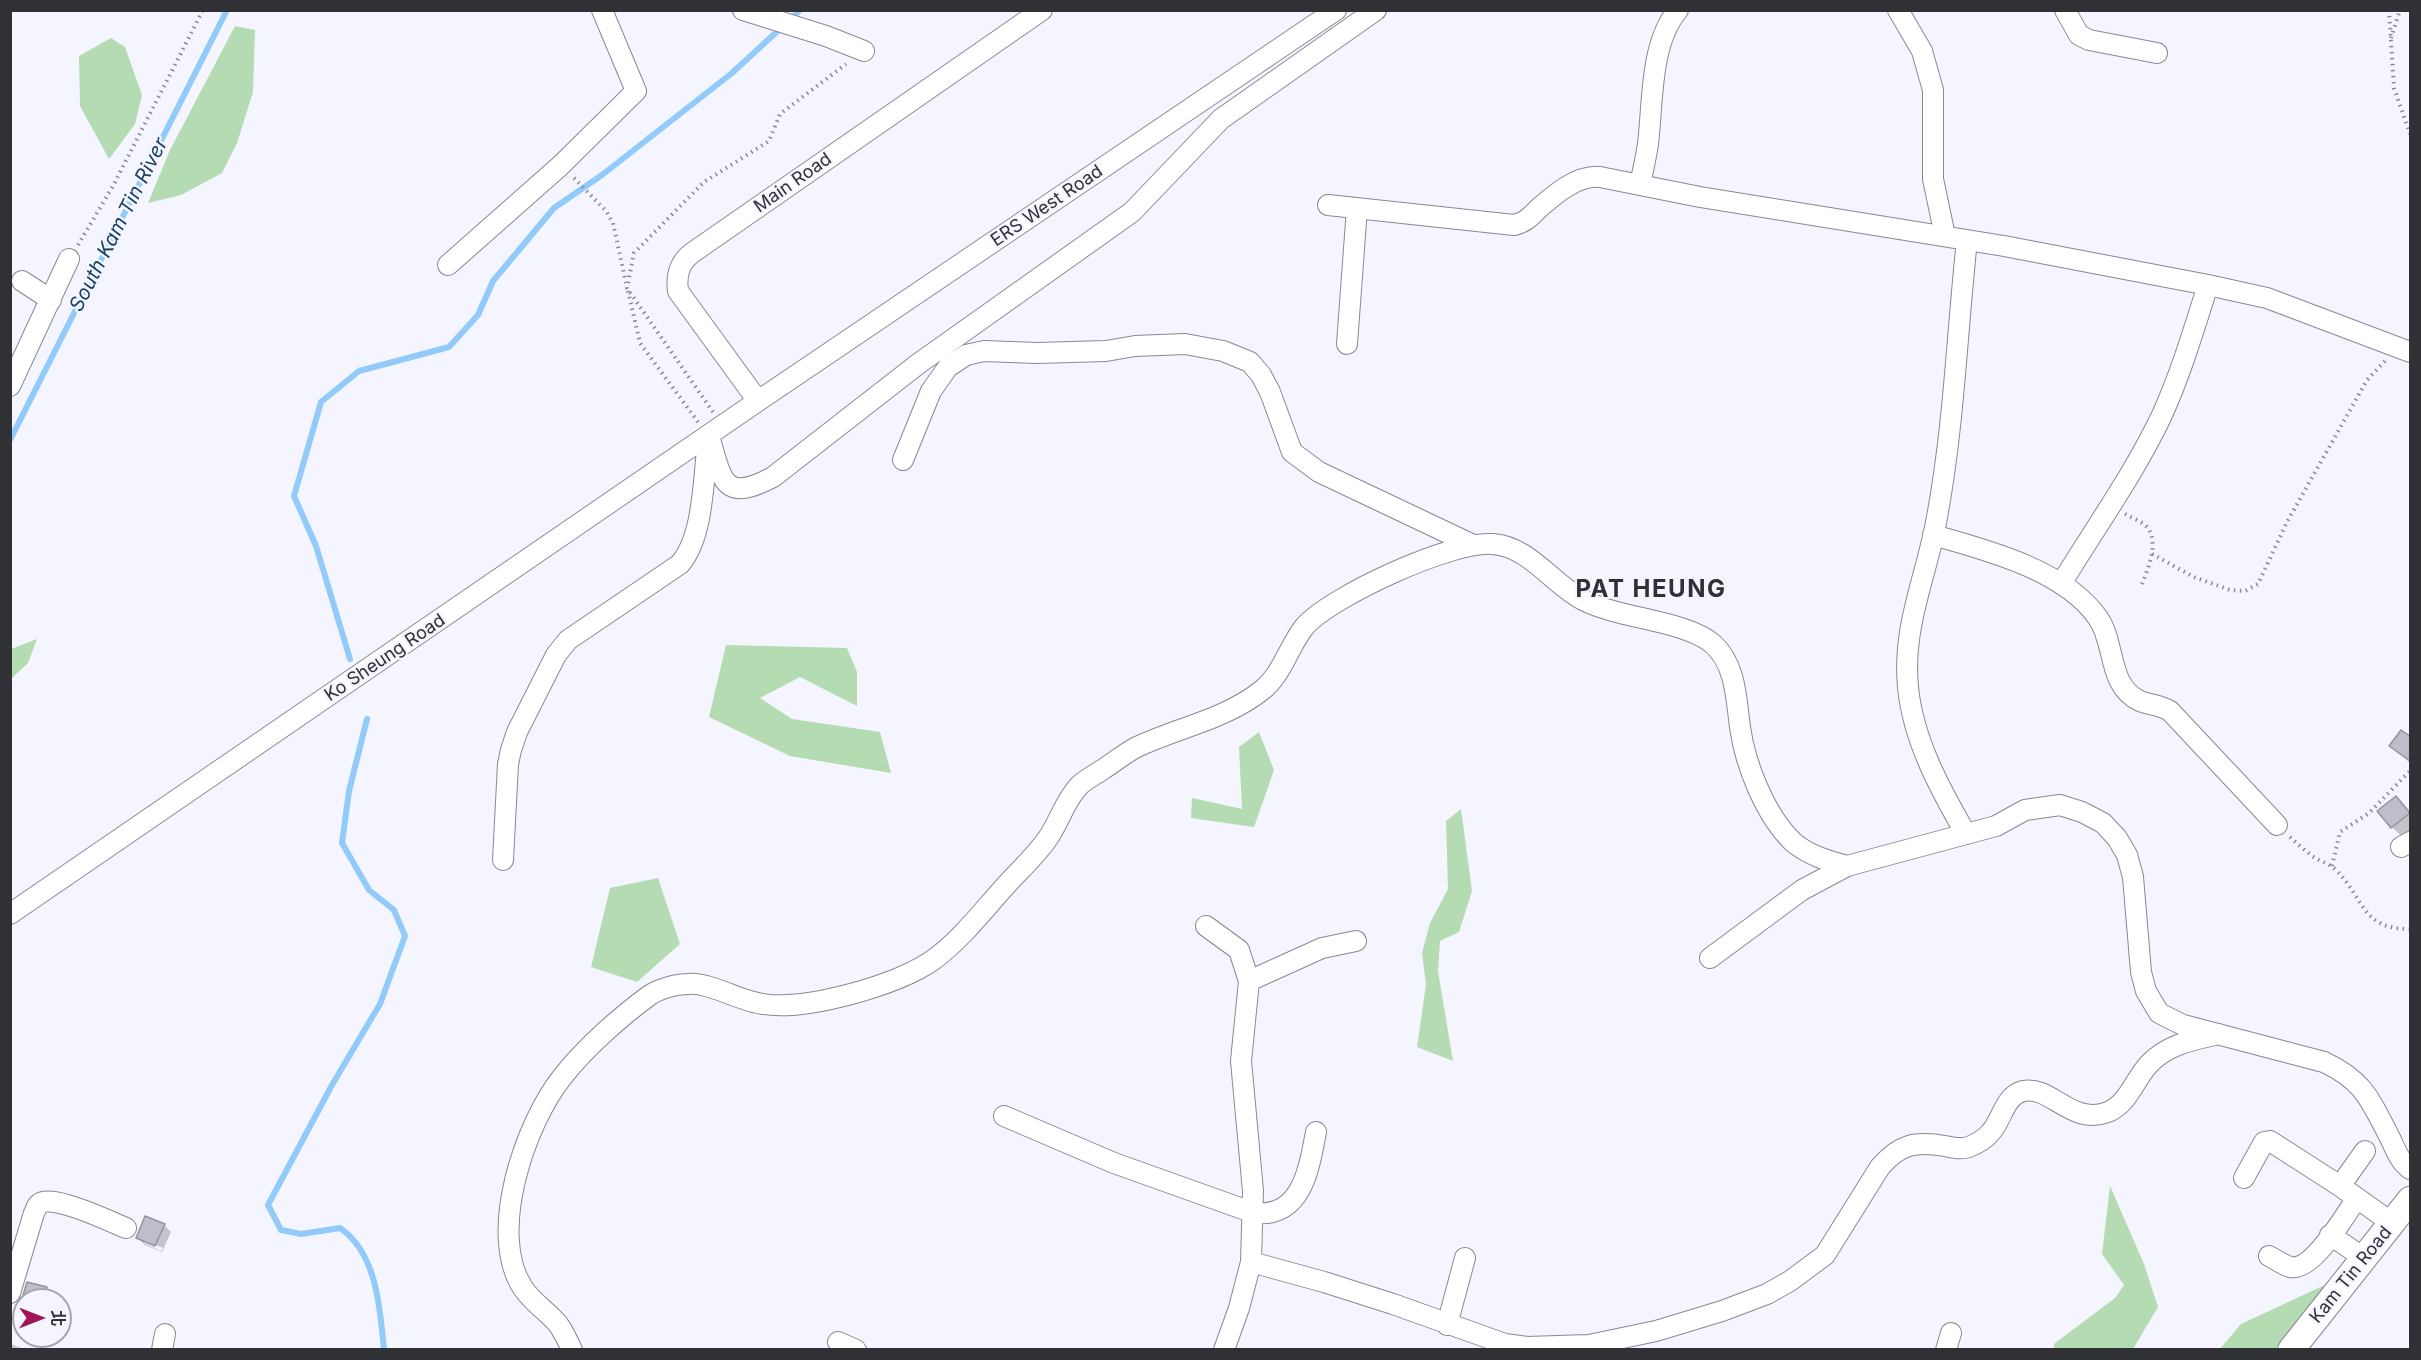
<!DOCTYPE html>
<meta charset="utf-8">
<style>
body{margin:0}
#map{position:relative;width:2421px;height:1360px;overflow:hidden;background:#f4f5ff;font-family:Inter,"Noto Sans TC",sans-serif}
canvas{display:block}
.frame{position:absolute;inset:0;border:12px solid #303135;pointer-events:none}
.north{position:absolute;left:12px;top:1288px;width:60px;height:60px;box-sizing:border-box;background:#f4f5ff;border:2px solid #a6a7ae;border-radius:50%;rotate:90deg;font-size:16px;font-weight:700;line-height:24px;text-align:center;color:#303135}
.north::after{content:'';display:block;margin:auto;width:21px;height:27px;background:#a21359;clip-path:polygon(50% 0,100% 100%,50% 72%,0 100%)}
</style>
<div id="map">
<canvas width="2421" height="1360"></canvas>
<div class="frame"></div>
<div class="north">北</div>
</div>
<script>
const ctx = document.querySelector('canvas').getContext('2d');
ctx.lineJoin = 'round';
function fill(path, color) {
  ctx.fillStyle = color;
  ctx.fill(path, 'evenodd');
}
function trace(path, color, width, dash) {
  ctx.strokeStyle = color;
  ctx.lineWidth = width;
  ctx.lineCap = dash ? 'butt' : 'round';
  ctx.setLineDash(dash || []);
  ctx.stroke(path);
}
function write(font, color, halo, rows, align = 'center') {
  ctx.font = font + ' Inter,sans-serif';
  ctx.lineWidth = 4.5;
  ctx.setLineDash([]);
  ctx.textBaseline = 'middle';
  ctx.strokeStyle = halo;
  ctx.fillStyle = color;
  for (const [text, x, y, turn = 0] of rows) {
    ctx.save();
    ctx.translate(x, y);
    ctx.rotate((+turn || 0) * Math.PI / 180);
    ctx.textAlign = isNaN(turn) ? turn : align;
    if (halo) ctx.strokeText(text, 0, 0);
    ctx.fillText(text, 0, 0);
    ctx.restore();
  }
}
fill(new Path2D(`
 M235,26L255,30L253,92L237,143L222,173L181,195L148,203L170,150Z
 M111,38L125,47L142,95L135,124L109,159L80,106L79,56Z
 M37,639L28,663L11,679V649Z
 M726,645L847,648L857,672V706L800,677L760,698L792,719L880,732L891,773L790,756L709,717Z
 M1259,732L1274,770L1254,827L1191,818L1192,798L1242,809L1239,747Z
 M1461,809L1472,891L1459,932L1440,941L1438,971L1453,1061L1417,1047L1426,984L1422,953L1430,923L1448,889L1446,821Z
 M658,878L680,944L637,982L591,967L610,888Z
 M2110,1186L2144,1264L2158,1307L2133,1349H2053L2055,1343L2115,1298L2124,1285L2102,1254Z
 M2327,1284L2302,1349L2219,1350L2241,1324Z`), '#b4dbb2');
fill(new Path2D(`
 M2402,732L2410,738V763L2391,746Z
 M2396,798L2410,814V832L2403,838L2392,827Z
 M164,1225L171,1232L162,1252L145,1245L137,1237ZM144,1240L163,1248L161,1251L144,1243Z
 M28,1284L46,1289L53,1296L52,1300H24V1307L22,1305Z
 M10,1344L27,1350H10Z`), '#0003');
trace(new Path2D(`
 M790,20L800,10
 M10,440L227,10
 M350,659L316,546L294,496L321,402L359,371L449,347L478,315L493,281L554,208L602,175L732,73L782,27
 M367,719L349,791L342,843L369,890L394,910L405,936L380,1004L332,1085L268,1205L281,1230L301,1234L340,1228C377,1253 380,1309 384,1350`), '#92cbfa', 6);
const building = new Path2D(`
 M2401,730L2410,736V761L2389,746Z
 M2396,796L2410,813L2391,828L2377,811Z
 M145,1216L165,1224L155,1246L136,1238Z
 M27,1282L47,1287L44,1300H24V1306L20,1305Z`);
fill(building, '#bdbec9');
trace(building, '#93949e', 1.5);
const minor = new Path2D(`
 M743,10L826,36L864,51
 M1898,10L1922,51L1933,90V179L1945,236
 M2065,10L2079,35L2089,40L2157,53
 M1640,184C1643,171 1646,157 1648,144C1653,102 1650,43 1678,10
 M1328,205L1514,225C1526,222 1530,217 1538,209C1555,194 1577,175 1600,177L1700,197L2004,246L2208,285L2267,298L2410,352
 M448,265L560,166L636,91L602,10
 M22,281L51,300
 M1347,344L1357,208
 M10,386L69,259
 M758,401L678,291C676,275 679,263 692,253L1042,10
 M709,436C722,479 722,504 773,477L918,364L1132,212L1221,119L1376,10
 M903,460L931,391L948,367L966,355L984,351L1037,353L1106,351L1135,346L1185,344L1223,351L1250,362L1261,375L1270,392L1292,452L1319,472L1471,544
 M1933,535C1986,550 2065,570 2098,618C2116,643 2107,686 2140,701C2150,705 2161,705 2170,711L2277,825
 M2061,584C2095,528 2134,474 2162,415C2181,373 2194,329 2208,285
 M1966,834C1940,789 1913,740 1908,687C1902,625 1927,576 1937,517C1954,426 1957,332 1967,240
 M2401,847L2410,842
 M503,860L508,764L511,750L517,732L556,655L568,640L680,564C704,536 703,479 708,442
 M10,914L758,401L1336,10
 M1206,926L1239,950L1249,981L1241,1061L1253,1191L1251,1262L1239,1308L1224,1350
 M1710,958L1802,890L1847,866L1996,826L2025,810L2060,805L2082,812L2103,823L2117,838L2127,855L2133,877L2141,972L2146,991L2159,1013L2183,1025L2324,1062C2362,1080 2369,1097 2388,1134C2395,1147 2398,1160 2410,1169
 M1249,981L1322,948L1356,941
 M1004,1116L1114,1163L1254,1213C1302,1218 1309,1169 1316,1132
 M2244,1178L2264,1142L2270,1141L2340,1186L2392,1223
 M2340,1186L2365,1151
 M2330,1235L2364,1258
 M2269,1256C2275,1259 2283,1265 2290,1267C2313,1272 2345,1215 2357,1198
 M1251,1262L1324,1282L1393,1304L1505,1344L1527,1347L1589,1345L1656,1331L1722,1311L1767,1294L1790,1281L1825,1255L1880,1167C1900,1144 1915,1141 1945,1146C1954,1148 1963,1150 1971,1146C1978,1143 1985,1139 1990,1133C2002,1121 2004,1096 2023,1091C2051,1085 2071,1126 2108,1112C2128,1104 2135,1079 2149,1064C2168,1044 2193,1040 2219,1034
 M10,1293L34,1213C36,1210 36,1206 39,1204C51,1193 111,1222 126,1228
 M1447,1325L1465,1258
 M838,1342L856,1350
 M162,1350L165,1334
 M572,1350C568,1341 563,1331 558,1324C547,1311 532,1302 523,1288C487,1234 525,1123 563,1076C585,1048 621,1016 650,995C659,989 676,984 688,984C710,982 739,1001 763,1004C806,1011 898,985 933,960C962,939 984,909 1009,882C1022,868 1037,854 1048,838C1059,822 1065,801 1078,787C1084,780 1095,775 1102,770C1113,763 1124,754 1135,748C1176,728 1224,720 1261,691C1283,674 1288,647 1305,626C1332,596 1451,541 1492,544C1529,546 1551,583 1583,600C1620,619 1684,620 1713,644C1736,665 1736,698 1740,727C1745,764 1765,815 1793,842C1808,855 1828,861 1847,866
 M1946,1350L1951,1333`);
const major = new Path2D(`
 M2291,1350L2410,1200`);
trace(minor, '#888993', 22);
trace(major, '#888993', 28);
trace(new Path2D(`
 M2389,10L2394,88L2410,134
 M2391,38L2400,10
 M574,178L606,211L613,223L626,283
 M78,245L113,186L203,10
 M628,291L640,343L698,422
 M713,412L627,288L634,253L704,182L769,141L780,114L846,64
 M2125,514C2132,518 2141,521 2146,526C2161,542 2147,570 2141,587
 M2152,554L2194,577L2230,590L2245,591L2258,584L2287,522L2367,380L2385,361
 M2290,837C2298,844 2306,852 2315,858C2322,862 2329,864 2335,869C2365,898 2360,929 2410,929
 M2332,866L2340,832L2369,813L2410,771`), '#898a91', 4, [1.5, 4.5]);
trace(minor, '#fff', 20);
trace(major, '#fff', 26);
write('18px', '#303135', '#f4f5ff', [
 ["Main Road",793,183,-35],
 ["ERS West Road",1047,206,-34],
 ["Ko Sheung Road",385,658,-34],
 ["Kam Tin Road",2351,1275,-51]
]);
write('italic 20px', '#174261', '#f4f5ff', [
 ["South Kam Tin River",119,225,-63]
]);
ctx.letterSpacing = '1.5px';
write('bold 24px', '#303135', '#f4f5ff', [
 ["PAT HEUNG",1651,590]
]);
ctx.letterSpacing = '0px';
</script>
